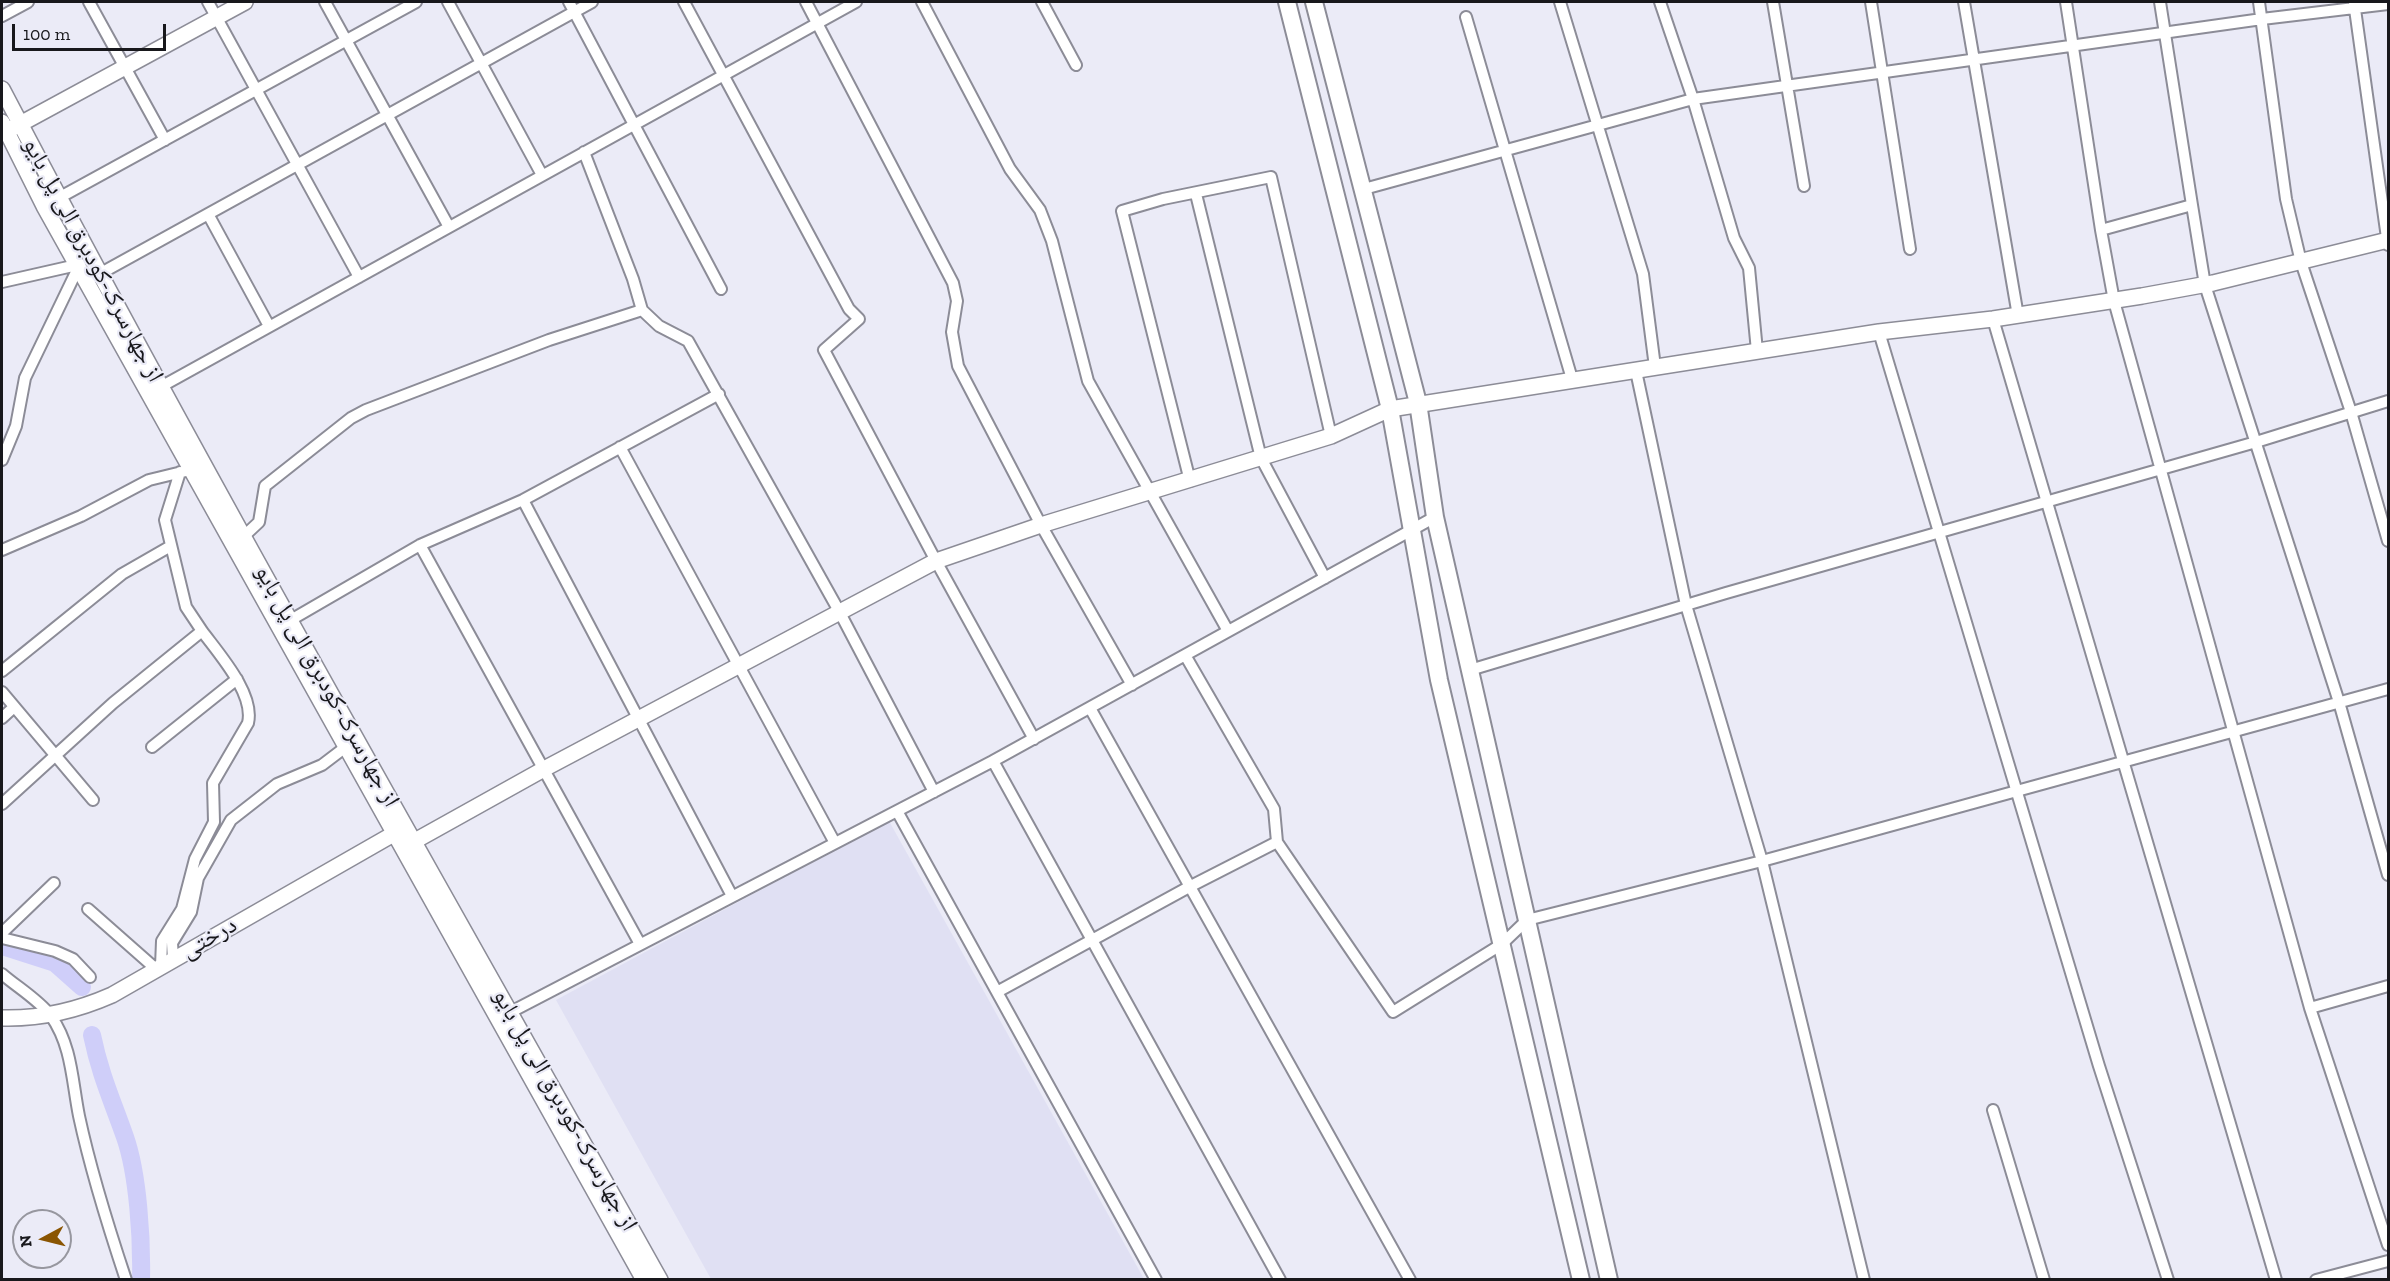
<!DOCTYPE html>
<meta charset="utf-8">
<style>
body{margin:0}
#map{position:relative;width:2390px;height:1281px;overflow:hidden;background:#ebebf7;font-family:"Zilla Slab",serif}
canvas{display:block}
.frame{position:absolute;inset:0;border:3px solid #18181c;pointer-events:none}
.north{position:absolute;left:12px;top:1209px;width:60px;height:60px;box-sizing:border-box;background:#ebebf7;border:2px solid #97979f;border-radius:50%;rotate:263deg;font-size:16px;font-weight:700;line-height:24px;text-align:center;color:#18181c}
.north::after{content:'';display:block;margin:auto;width:21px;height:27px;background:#8a5502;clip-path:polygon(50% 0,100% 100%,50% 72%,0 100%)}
.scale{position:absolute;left:12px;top:24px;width:154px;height:27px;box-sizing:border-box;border:3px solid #18181c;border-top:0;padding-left:8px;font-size:18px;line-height:21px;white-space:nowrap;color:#18181c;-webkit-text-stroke:4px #ebebf7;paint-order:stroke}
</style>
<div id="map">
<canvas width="2390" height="1281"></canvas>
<div class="frame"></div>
<div class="north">N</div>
<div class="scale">100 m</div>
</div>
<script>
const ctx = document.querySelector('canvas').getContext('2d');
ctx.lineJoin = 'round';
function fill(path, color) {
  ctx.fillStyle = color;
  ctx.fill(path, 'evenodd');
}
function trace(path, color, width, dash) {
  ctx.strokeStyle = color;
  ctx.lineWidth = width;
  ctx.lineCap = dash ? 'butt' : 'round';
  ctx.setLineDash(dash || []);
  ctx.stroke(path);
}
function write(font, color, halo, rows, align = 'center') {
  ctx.font = font + ' "Zilla Slab","Noto Naskh Arabic",serif';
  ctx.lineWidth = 4.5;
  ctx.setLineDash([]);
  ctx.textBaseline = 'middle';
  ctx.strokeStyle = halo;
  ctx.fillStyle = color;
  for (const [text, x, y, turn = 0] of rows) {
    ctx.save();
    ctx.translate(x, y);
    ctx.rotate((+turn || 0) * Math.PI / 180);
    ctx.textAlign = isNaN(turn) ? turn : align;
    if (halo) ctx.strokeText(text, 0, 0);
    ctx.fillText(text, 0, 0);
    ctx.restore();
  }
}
fill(new Path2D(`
 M889,821L1144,1279H711L556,1000Z`), '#e0e0f3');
trace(new Path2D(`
 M2,946L55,963L82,987
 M92,1035C100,1074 112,1100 125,1137C138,1174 142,1239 141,1280`), '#cfcef9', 18);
const street = new Path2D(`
 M89,2L165,140
 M208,2L359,277
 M325,2L449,227
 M448,2L542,175
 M569,2L721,289
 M684,2L849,309L859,319L824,350L936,561L1034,739
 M806,2L953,283L957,301L952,332L958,366L1041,525L1132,685
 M922,2L1010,169L1040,210L1052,241L1088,381L1228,631
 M1042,2L1076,65
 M1560,2L1643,274L1655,367
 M1660,2L1693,99L1734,238L1749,268L1757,351
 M1773,2L1804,186
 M1871,2L1910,249
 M1964,2L2018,316
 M2066,2L2101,230
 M2160,2L2192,205
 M2259,2L2286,199L2301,262L2351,412L2388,541
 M2354,2L2388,245
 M2,16L28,2
 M1466,17L1572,379
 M584,152L633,279L642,310L659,326L688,341L839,611L934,792
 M1364,189L1693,99L2262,19L2388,4
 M1196,194L1261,458L1325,578
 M44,206L416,2
 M208,214L269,326
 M94,277L592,2
 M2,282L77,265
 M1993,319L2276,1280
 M1879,332L2099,1066L2168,1280
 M1636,371L1686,605L1762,861L1864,1280
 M155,390L856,2
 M620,447L835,843
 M2,460L16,426L25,378L80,264
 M1190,481L1122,211L1163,199L1271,177L1331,436
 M523,500L732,896
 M243,537L259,522L265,486L351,418L366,410L549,340L642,310
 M420,545L640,944
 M2,550L81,516L149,480L186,471
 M289,621L420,545L523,500L719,394
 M1185,655L1274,809L1277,842L1393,1012L1502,944L1527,920L1762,861L2388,689
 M1470,670L1726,593L2256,442L2388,401
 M2,671L122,574L169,547
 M2,692L93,800
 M1090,708L1410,1280
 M2,718L14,707
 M152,747L237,679
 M993,761L1280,1280
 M2,804L113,703L202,631L186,607L165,520L180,472
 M897,811L1156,1280
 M2388,875L2339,702L2205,285L2192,205L2101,230L2114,301L2310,1008L2388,1245
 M88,909L156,969
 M2,933L54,883
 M2,938L55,951L73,959L90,977
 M173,958L172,943L191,912L198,878L231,820L277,784L322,765L347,746
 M161,966L162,941L182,909L195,859L214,822L213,783L248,723C255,694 219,654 202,631
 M2,974C17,987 39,1000 51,1016C72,1046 72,1081 79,1116C91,1172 108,1226 126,1280
 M997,992L1189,887L1277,842
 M2310,1008L2388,986
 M505,1015L993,761L1435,517
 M1993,1110L2044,1280
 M2316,1280L2388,1261`);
const secondary = new Path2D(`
 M2,89C212,491 439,884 660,1280
 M2,122L44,206L644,1280
 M11,129L245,2
 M404,847L544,769L936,561L1041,525L1331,436L1390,409L1879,332L1993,319L2142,296L2213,283L2388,240
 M2,1018C39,1019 78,1010 112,995L404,828`);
const primary = new Path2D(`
 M1287,2L1390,409L1439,680L1581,1280
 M1314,2L1418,403L1435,517L1609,1280`);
trace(street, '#8c8c97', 14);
trace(secondary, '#8c8c97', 18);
trace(primary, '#8c8c97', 20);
trace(street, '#fff', 10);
trace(secondary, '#fff', 15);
trace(primary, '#fff', 16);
write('24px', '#18181c', '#ebebf7', [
 ["از جهارسرک-کودبرق الی پل بایو",93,260,62],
 ["از جهارسرک-کودبرق الی پل بایو",327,686,61],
 ["درختی",209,938,-30],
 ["از جهارسرک-کودبرق الی پل بایو",565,1110,61]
]);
</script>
